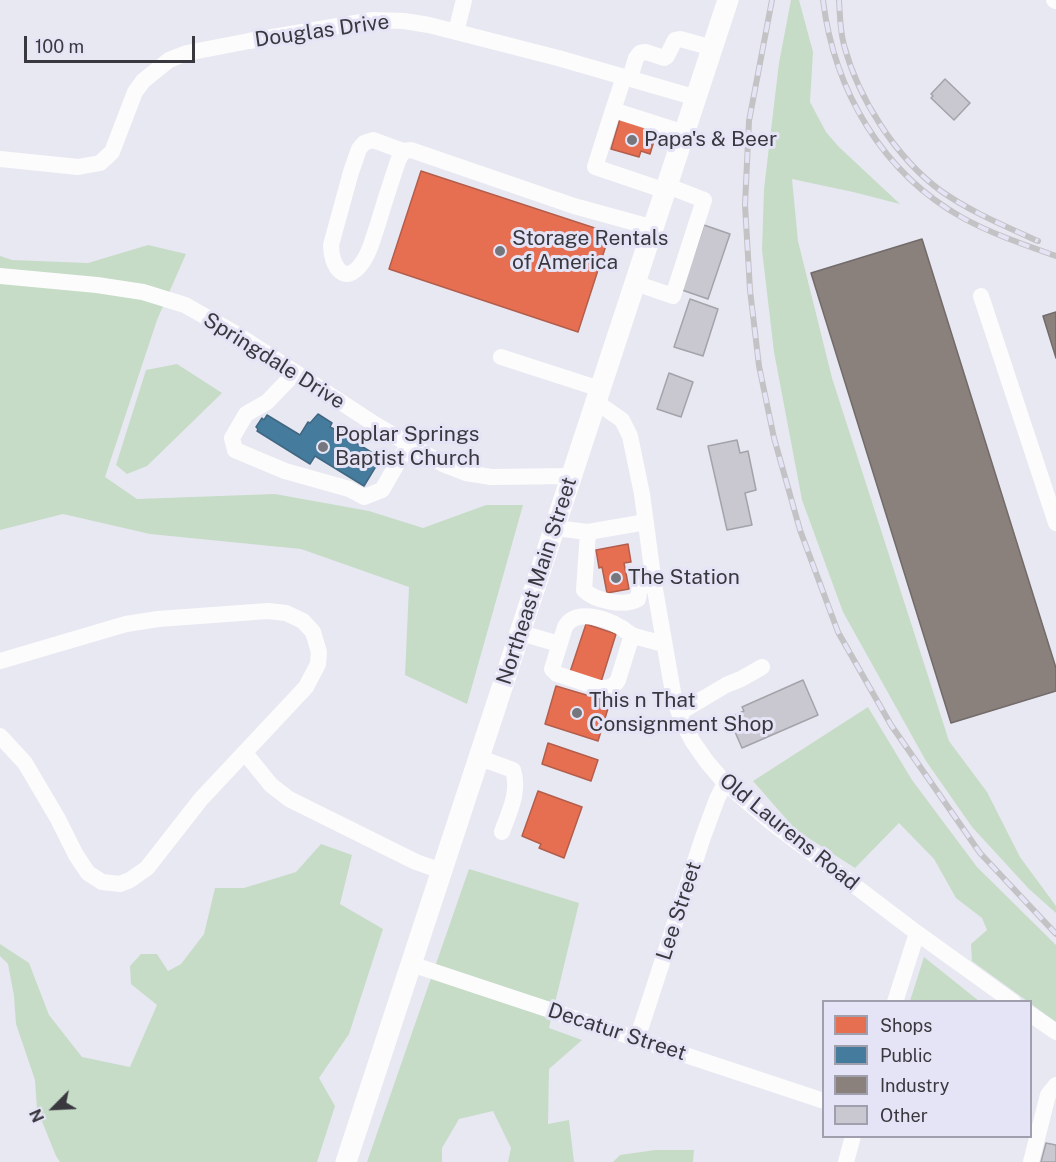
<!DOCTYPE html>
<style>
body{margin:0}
#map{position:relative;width:1056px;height:1162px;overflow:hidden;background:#e8e8f2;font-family:"Public Sans",sans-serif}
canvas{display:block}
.legend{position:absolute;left:822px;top:1000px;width:210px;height:138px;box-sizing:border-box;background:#e5e4f6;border:2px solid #a09fad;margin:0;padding:8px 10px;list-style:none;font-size:18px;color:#39383f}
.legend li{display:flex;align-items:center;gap:12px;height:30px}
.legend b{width:30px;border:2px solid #a09fad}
.north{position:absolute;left:24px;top:1078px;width:60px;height:60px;-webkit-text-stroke:4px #e5e4f6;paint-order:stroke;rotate:246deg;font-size:16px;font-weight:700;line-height:24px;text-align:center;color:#39383f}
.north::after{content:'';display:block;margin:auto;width:21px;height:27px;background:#39383f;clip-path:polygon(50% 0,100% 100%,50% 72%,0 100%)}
.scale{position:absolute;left:24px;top:36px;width:171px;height:27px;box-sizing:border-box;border:3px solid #39383f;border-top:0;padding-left:8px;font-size:18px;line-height:21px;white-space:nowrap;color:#39383f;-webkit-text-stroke:4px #e5e4f6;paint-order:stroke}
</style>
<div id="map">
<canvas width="1056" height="1162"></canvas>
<ul class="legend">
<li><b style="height:16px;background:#e76f51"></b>Shops</li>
<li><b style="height:16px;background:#457b9d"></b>Public</li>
<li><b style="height:16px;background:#8a817c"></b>Industry</li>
<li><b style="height:16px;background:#c9c8d0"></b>Other</li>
</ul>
<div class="north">N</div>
<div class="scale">100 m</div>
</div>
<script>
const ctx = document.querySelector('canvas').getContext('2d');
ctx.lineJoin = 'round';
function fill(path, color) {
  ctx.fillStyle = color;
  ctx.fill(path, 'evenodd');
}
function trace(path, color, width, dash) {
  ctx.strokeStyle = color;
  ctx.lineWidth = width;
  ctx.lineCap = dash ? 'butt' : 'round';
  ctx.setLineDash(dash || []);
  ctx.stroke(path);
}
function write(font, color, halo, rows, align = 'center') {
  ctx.font = font + ' "Public Sans",sans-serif';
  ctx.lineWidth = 6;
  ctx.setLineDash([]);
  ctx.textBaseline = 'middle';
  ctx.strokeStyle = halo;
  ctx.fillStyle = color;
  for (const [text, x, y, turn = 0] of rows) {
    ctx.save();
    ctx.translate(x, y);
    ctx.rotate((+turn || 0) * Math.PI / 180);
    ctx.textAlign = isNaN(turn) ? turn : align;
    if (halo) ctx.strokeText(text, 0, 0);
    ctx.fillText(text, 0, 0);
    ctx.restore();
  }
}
fill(new Path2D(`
 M791,0H799L813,52L810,102L826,132L839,147L900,204L853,192L792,179L798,241L832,378L949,741L987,792L1020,857L1056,906V913L1029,889L972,827L926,761L843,612L802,500L774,352L762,250L764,189L779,63Z
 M148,245L186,254L157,320L105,477L137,499L275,494L369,511L423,528L486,505H523L467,704L405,675L409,587L301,549L150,534L63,514L0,530V256L12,260L88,263Z
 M177,364L222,393L147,466L127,474L116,465L146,370Z
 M868,707L912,780L977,867L1056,945V1022L972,961L971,944L987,930L982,918L956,898L934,859L899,823L855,868L796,830L753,781Z
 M321,844L352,855L340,904L383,929L349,1034L319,1078L335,1106L317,1162H60L56,1156L37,1109L35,1080L16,1024L14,996L8,964L0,956V944L29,963L49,1015L82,1057L130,1067L157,1005L131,984L130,966L141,954H157L168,971L181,964L204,934L215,888H244L296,872Z
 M469,869L579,903L549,1028L582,1040L549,1069L548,1124L569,1120L574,1162H508L511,1148L493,1111L459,1119L442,1148V1162H367Z
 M924,957L979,1001H910Z
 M655,1150H694L693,1162H613L620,1155Z`), '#c6dcc7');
const shops = new Path2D(`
 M620,119L648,128L645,138L654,141L650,154L641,151L639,157L611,149Z
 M421,171L610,233L578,332L389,269Z
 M628,544L631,562L624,563L629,589L607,593L602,567L599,568L596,550Z
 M586,624L616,634L601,682L570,672Z
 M556,686L610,702L598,741L545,724Z
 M548,743L598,760L591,781L542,764Z
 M538,791L582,807L564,858L539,848L541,844L522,836Z`);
fill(shops, '#e76f51');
trace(shops, '#b35e4c', 1.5);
const public = new Path2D(`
 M318,414L332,423L330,427L334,429L337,424L351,433L348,438L381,458L364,486L315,456L310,464L257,431L258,429L256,427L262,418L264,420L267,415L300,435L308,422L310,423Z`);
fill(public, '#457b9d');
trace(public, '#416781', 1.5);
const industry = new Path2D(`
 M922,239L1056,668V691L951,723L811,273Z
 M1056,312V358L1043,316Z`);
fill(industry, '#8a817c');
trace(industry, '#726b6a', 1.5);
const building = new Path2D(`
 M945,79L970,103L954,120L931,98L933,96L931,94Z
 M704,225L730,234L708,299L682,290Z
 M690,299L718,309L703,356L674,347Z
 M669,373L693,382L681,417L657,409Z
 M737,440L740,453L748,451L756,490L745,493L752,525L727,530L708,446Z
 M803,680L818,715L742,748L729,718L744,711L742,707Z
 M1046,1143L1056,1145V1162H1041Z`);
fill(building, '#c9c8d0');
trace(building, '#a3a3aa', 1.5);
trace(new Path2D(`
 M1054,0L1056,1
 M456,32L464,0
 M630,78L636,58L640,53L646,52L664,58L667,56L675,40L680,39L713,48
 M613,110L624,77
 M403,151L373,140L364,143L359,149L351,172L331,245C331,267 345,287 362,263C371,251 373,237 378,224C384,203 391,182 398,161L403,151L411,150L574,206L654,228
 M0,159L78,167L100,163L112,152L135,92L143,81L169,60L187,53L249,41L373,20L404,21L429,25L558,58L697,98
 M666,191L595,167L613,110L685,133
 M0,276L97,285L143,292L185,305L238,335L376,425L443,464L466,473L491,477L572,476
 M635,283L673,296L704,200L668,186
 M981,296L1056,523
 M501,357L600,389
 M295,373L267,402L246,414L232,438L235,450L285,471L349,489L364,497L382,490L408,445
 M596,402L622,420L630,436L642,494L654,584L674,698L682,721L693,742L707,762L725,783L772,823L917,933L1013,1002
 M646,522L588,532L584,590C595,601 624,607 638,599L640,586L654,584
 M555,528L588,532
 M521,633L559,644
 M632,635L618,680C614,687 609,688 600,688L557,674L552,669L565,627C575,608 605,618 620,627C624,629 628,633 632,635C642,639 654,641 664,644
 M0,661L126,624L158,619L268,611L286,613L303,621L313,632L319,652L318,664L306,687L201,799L147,868L130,880L120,884L102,882L88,873L76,855L58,819L25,763L0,736
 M679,713L726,685L741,679L762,667
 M245,753L271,785L289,799L416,862L442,871
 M480,758L513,770C520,792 509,812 502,832
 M411,964L824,1101
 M895,1002L917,933
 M1030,1014L1056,1032
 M637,1039L703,837L717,799L725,783
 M846,1162L853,1136
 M1031,1162L1048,1095L1056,1085`), '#fcfcfd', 16);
trace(new Path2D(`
 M346,1162L728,0`), '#fcfcfd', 21);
const rail = new Path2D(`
 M772,0L749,121L745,205L750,290L759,366L774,438L800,530L838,632L891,725L980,853L1056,934
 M823,0C834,90 882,173 963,218C992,234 1025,245 1056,256
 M839,0C840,15 840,31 844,45C858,98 896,158 941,191C971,212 1005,226 1038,241`);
trace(rail, '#c3c2c5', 6);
trace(rail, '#e5e4f6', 4, [11]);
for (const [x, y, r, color] of [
 [632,140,6,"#76767e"],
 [500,251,6,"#76767e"],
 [323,447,6,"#76767e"],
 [616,578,6,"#76767e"],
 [577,713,6,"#76767e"]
]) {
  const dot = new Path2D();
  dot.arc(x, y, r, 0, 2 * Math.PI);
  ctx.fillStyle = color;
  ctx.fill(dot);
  trace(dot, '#e5e4f6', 2);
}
write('21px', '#39383f', '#e5e4f6', [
 ["Douglas Drive",322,31,-8],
 ["Springdale Drive",274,361,32],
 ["Northeast Main Street",537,581,-72],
 ["Old Laurens Road",789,832,39],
 ["Lee Street",679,911,-72],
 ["Decatur Street",617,1032,18]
]);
write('21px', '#39383f', '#e5e4f6', [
 ["Papa's & Beer",644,140],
 ["Storage Rentals",512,239],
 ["of America",512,263],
 ["Poplar Springs",335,435],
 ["Baptist Church",335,459],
 ["The Station",628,578],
 ["This n That",589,701],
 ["Consignment Shop",589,725]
], 'left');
</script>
